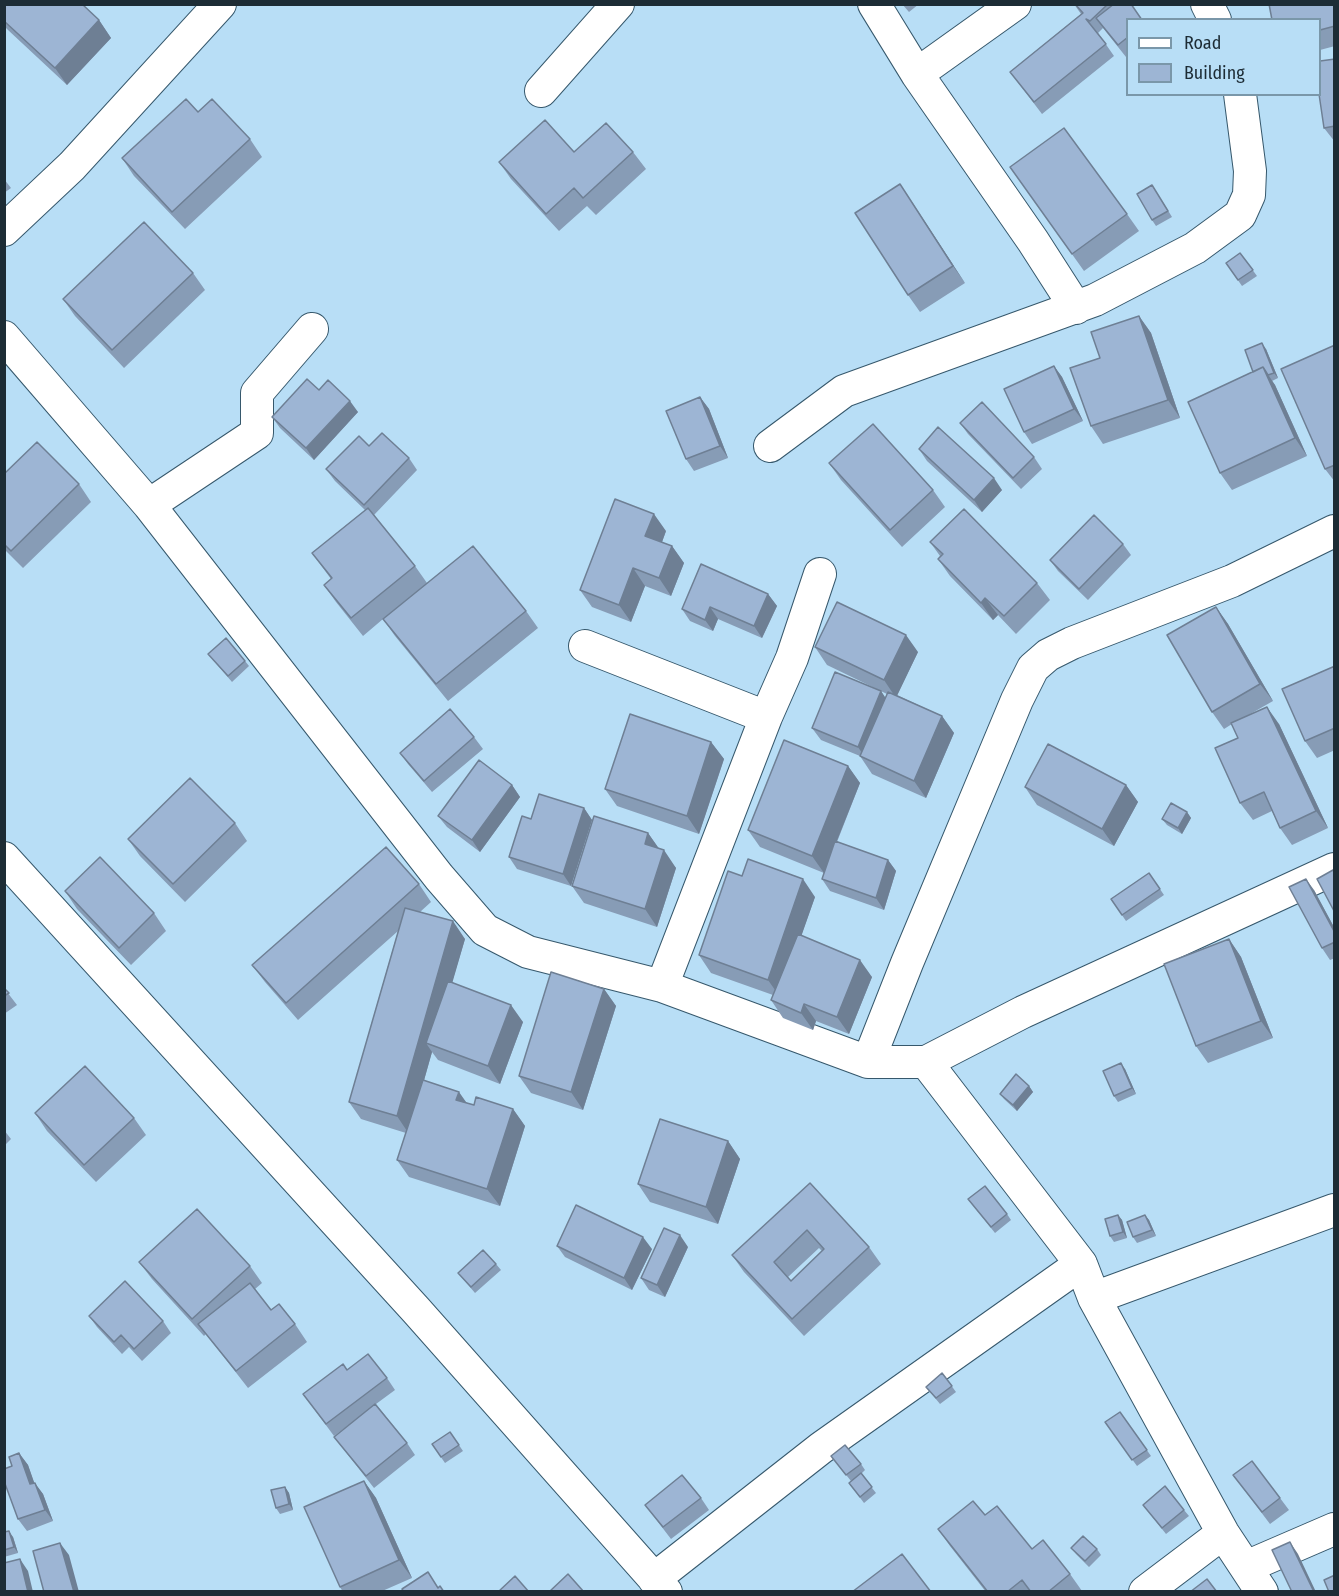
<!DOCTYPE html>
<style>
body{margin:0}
#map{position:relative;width:1339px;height:1596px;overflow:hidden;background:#b8def6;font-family:"Fira Sans Condensed",sans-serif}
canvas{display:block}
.frame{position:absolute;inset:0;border:6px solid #1d2c35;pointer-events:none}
.legend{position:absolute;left:1126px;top:18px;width:195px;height:78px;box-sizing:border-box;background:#b8def6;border:2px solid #7a97a9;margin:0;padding:8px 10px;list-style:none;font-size:18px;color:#1d2c35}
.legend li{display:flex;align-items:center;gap:12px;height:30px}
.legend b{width:30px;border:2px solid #7a97a9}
</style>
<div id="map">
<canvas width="1339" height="1596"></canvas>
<div class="frame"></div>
<ul class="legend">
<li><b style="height:8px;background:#fff"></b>Road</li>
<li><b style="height:16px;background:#9db5d4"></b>Building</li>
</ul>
</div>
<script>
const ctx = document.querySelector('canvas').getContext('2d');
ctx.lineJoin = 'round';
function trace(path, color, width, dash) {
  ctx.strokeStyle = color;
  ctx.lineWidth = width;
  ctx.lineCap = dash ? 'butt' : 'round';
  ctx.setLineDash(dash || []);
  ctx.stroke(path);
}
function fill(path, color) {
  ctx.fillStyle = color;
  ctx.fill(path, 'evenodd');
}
const minor = new Path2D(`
 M874,4L917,74L1033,241L1076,308
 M1207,4L1215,20
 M917,74L1015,4
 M541,91L618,4
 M4,230L72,166L220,4
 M4,337L149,505L439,877L485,930L528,952L662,986L868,1062H926L1023,1012L1334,869
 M770,446L844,391L1095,300L1195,248L1240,215L1249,195L1250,171L1240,94
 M149,505L257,433V393L312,329
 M585,646L766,717
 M4,858L416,1310L666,1592
 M662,986L766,717L792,658L820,574
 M868,1062L907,963L1017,700L1033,668L1048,655L1072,643L1232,581L1334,531
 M926,1062L1081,1264L1094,1298L1223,1533L1262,1592
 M1094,1298L1334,1210
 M1246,1567L1334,1529
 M654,1579L821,1448L1081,1264
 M1145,1592L1223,1533`);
trace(minor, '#36586c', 34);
trace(minor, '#fff', 32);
fill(new Path2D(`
 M4,4L99,20L111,38L67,85L8,30L4,26Z
 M902,4H919L909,12Z
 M1074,4H1131L1128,20V55L1126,57L1103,28L1098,33L1114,56L1042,114L1010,72L1081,14Z
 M1335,4V46L1320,50V20Z
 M1335,59V142L1324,128Z
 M250,139L262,157L185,229L134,176L122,158Z
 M574,152H633L646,169L596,215L587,206L559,231L511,179L499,162Z
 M1010,167L1127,214L1139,231L1084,271Z
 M4,179L11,188L4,193Z
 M900,184L965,283L920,312L908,295Z
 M1156,191L1172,217L1156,226L1152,220Z
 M1240,253L1257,276L1242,286L1226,263Z
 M193,273L205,290L124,368L75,316L63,299Z
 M1139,316L1151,333L1180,418L1103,444L1091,426Z
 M1335,345V482L1325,469Z
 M1266,349L1278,378L1272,381L1275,385L1307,456L1232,490L1220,473Z
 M1054,366L1062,377L1083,421L1032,444L1024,432Z
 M319,390L358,412L314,460L280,428L272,417Z
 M700,397L709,409L728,458L694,471L686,459Z
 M960,423L1034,457L1042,469L1021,489L968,434Z
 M369,446L409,458L417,470L374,515L415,566L427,583L526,611L538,628L448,701L395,636L383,619L363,636L336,602L324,585L331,579L312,553L365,510L335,481L326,469Z
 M919,449L1002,490L982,512L927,461Z
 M829,463L933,490L945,507L902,547L841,480Z
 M4,474L79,484L91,502L23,568L4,549Z
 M666,531L662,542L672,546L684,563L671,596L645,586L631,622L592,607L580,590Z
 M930,542L1037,583L1050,600L1016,634L998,615L993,620L950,576L938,559L940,556Z
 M1123,544L1131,555L1088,600L1058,571L1050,560Z
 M768,594L777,606L762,638L718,619L713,631L690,621L682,609Z
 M1216,607L1228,624L1273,701L1245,717L1279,724L1328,828L1292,845L1280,828L1272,811L1253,820L1240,803L1238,738L1232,724L1224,729L1212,712Z
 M815,647L918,652L897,695L942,716L954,733L926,798L872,774L860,756L821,740L812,728L881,691L885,698L887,694L827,665Z
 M208,654L245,661L249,666L232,682Z
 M1335,666V750L1317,758L1305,741Z
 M474,737L483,749L432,792L408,764L400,753Z
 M711,742L724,759L699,834L617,806L605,789Z
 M848,766L860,783L837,842L888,860L896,871L884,910L830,891L822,879L824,873L760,847L748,830Z
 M512,785L520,797L480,852L447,827L438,816Z
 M1126,785L1138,802L1114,846L1037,805L1025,787Z
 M584,808L592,820L571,886L517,869L509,857L531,819Z
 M1187,812L1191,818L1182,834L1167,825L1162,819Z
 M235,823L247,841L185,902L140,856L128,839Z
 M648,833L659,849L676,868L657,927L584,903L572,886Z
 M1149,873L1164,895L1126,921L1111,899Z
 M742,876L815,897L801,936L872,977L849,1034L816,1021L813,1030L783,1018L771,1000L773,995L711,973L699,955Z
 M419,884L431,902L420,912L465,939L452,982L523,1022L500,1084L438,1060L432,1052L424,1080L466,1103L474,1105L513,1109L525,1126L500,1206L409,1177L397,1160L406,1133L361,1119L349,1102L398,931L298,1020L265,982L252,965Z
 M1314,890L1335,929V958L1330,960L1322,948Z
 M65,891L154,913L166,931L131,965L77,909Z
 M1229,939L1241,957L1273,1038L1208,1063L1196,1046Z
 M4,988L17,1005L4,1014Z
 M604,989L616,1006L583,1110L531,1093L519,1076Z
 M1125,1069L1136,1094L1118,1102L1114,1096Z
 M1029,1086L1033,1092L1017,1111L1004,1099L1000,1094Z
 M35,1113L134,1118L146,1135L96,1182L47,1131Z
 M4,1130L11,1139L4,1146Z
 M728,1141L740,1159L718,1224L650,1202L638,1184Z
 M810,1183L869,1247L881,1264L804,1336L744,1272L732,1255ZM819,1248L822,1251L791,1281L788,1277Z
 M968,1199L1007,1214L1011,1220L995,1233Z
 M1118,1215L1122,1220L1127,1238L1114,1242L1110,1236Z
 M1145,1215L1149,1220L1156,1236L1137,1243L1133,1237Z
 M557,1246L652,1249L632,1290L565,1257Z
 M688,1247L665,1297L649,1290L641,1278Z
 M139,1262L250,1266L262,1283L255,1289L271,1310L295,1324L307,1342L248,1388L206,1334L204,1336L152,1279Z
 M496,1264L501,1270L475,1293L458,1273Z
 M89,1316L163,1321L171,1333L142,1361L129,1347L122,1354L97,1327Z
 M347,1370L387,1378L395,1390L376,1404L407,1443L415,1455L374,1488L334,1437L357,1419L334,1436L303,1394Z
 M942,1373L956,1392L940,1404L926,1387Z
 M1120,1412L1151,1456L1137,1466L1105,1422Z
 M450,1432L463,1451L445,1463L432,1444Z
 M19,1453L28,1465L34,1483L43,1494L53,1521L27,1531L18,1519L12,1466Z
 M831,1456L861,1464L865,1470L861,1474L876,1493L864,1503L849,1483L851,1481Z
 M1233,1475L1280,1498L1289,1510L1270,1524Z
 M364,1481L376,1498L412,1578L380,1592H343L340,1587Z
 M285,1487L289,1493L293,1510L280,1514L276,1508Z
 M701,1498L709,1510L671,1539L645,1505Z
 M1143,1505L1184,1510L1189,1516L1166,1534Z
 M985,1515L1032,1549L1070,1574L1082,1591L986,1592L950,1546L938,1529Z
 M4,1532L13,1537L18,1553L4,1557Z
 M1071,1548L1097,1549L1101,1555L1089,1567L1076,1554Z`), '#879cb6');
fill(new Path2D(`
 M99,20L111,38L67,85L55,68Z
 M900,184L912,202L965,283L953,266Z
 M1139,316L1151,333L1180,418L1168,400Z
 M1262,343L1266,349L1278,378L1274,373Z
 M1054,366L1062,377L1083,421L1074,409Z
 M1263,367L1275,385L1307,456L1295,438Z
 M700,397L709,409L728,458L720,446Z
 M350,401L358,412L314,460L306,448Z
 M994,478L1002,490L982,512L974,500Z
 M654,514L666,531L658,553L645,536Z
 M672,546L684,563L671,596L659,578Z
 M633,568L645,586L631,622L619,605Z
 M768,594L777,606L762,638L754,626Z
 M985,598L998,615L993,620L981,603Z
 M710,607L718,619L713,631L705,620Z
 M1216,607L1228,624L1273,701L1260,684Z
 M906,635L918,652L896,698L884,680Z
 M881,691L889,703L866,759L858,747Z
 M1267,707L1279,724L1328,828L1316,811Z
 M942,716L954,733L926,798L914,781Z
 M711,742L724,759L699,834L687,816Z
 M848,766L860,783L824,873L812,856Z
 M512,785L520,797L480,852L472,840Z
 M1126,785L1138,802L1114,846L1102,829Z
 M584,808L592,820L571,886L563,874Z
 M1187,812L1191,818L1182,834L1178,828Z
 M648,833L660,850L645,844Z
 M664,850L676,868L657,927L645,909Z
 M888,860L896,871L884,910L876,898Z
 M803,879L815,897L780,997L768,980Z
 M1306,879L1314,890L1335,929V933Z
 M453,921L465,939L434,1046L426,1043L432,1052L409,1134L397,1116Z
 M1229,939L1241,957L1273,1038L1261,1021Z
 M860,960L872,977L849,1034L837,1017Z
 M604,989L616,1006L583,1110L571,1092Z
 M804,1004L816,1021L813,1030L801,1013Z
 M511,1005L523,1022L500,1084L488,1066Z
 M1121,1063L1125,1069L1136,1094L1132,1088Z
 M1029,1086L1033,1092L1017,1111L1013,1105Z
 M459,1092L471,1109L456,1100Z
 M513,1109L525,1126L500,1206L487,1189Z
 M728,1141L740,1159L718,1224L706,1207Z
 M1118,1215L1122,1220L1127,1238L1123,1232Z
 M1145,1215L1149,1220L1156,1236L1152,1230Z
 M680,1235L688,1247L665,1297L657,1285Z
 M643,1237L652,1249L632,1290L624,1278Z
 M19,1453L28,1465L39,1496L30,1484Z
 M364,1481L376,1498L412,1578L399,1560Z
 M35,1483L43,1494L53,1521L45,1510Z
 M285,1487L289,1493L293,1510L289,1504Z
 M9,1531L13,1537L18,1553L14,1547Z
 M1290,1542L1298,1554L1316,1592H1314Z
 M60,1543L69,1555L79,1592H74Z
 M20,1559L28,1571L33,1592H28Z`), '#6e7f94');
const building = new Path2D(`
 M4,4H82L99,20L55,68L4,21Z
 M1075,4H1108L1090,21L1086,19L1106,44L1034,102L1010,72L1083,13Z
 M1114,4H1131L1142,20H1128V37L1118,45L1096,18Z
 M1269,4H1335V26L1320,30V20H1272Z
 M1335,59V126L1324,128L1319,94L1320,61Z
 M186,99L198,112L212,99L250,139L172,212L122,158Z
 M545,120L574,152L606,123L633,152L583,198L574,188L546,214L499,162Z
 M1064,128L1127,214L1072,254L1010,167Z
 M900,184L953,266L908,295L855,213Z
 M1152,185L1168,211L1152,220L1137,194Z
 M144,222L193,273L112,350L63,299Z
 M1240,253L1253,270L1238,280L1226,263Z
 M1139,316L1168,400L1091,426L1070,368L1100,358L1091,332Z
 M1262,343L1274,373L1268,375L1263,367L1253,372L1245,350Z
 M1335,345V465L1325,469L1281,369Z
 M1054,366L1074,409L1024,432L1004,389Z
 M1263,367L1295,438L1220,473L1188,402Z
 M307,379L319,390L328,380L350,401L306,448L272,417Z
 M700,397L720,446L686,459L666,411Z
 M982,402L1034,457L1013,478L960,423Z
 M873,424L933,490L890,530L829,463Z
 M938,427L994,478L974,500L919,449Z
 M382,433L409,458L364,505L326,469L359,436L369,446Z
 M37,442L79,484L11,551L4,544V474Z
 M615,499L654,514L645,536L672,546L659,578L633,568L619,605L580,590Z
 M368,508L415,566L351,618L324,585L332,578L312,553Z
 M964,509L1037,583L1004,616L985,598L981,603L938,559L943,554L930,542Z
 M1094,515L1123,544L1079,589L1050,560Z
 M473,546L526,611L436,684L383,619Z
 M701,564L768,594L754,626L710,607L705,620L682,609Z
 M837,602L906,635L884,680L815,647Z
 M1216,607L1260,684L1212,712L1167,635Z
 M226,638L245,661L228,676L208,654Z
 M1335,666V728L1305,741L1282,689Z
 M835,672L881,691L858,747L812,728Z
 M888,692L942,716L914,781L860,756Z
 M1267,707L1316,811L1280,828L1264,792L1240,803L1215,748L1238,738L1231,723Z
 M450,709L474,737L424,781L400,753Z
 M630,714L711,742L687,816L605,789Z
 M784,740L848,766L812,856L748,830Z
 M1048,744L1126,785L1102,829L1025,787Z
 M479,760L512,785L472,840L438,816Z
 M190,778L235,823L173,884L128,839Z
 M539,794L584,808L563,874L509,857L522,816L531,819Z
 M1171,803L1187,812L1178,828L1162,819Z
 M594,816L648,833L645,844L664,850L645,909L572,886Z
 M835,841L888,860L876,898L822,879Z
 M386,847L419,884L286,1003L252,965Z
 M100,857L154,913L119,948L65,891Z
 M748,859L803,879L768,980L699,955L728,871L742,876Z
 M1333,870L1335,873V911H1334L1317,879Z
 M1149,873L1160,889L1122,915L1111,899Z
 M1306,879L1335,933V942L1322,948L1289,887Z
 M405,908L453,921L397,1116L349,1102Z
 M798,934L860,960L837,1017L804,1004L801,1013L771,1000Z
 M1229,939L1261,1021L1196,1046L1164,964Z
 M551,972L604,989L571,1092L519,1076Z
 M448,981L511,1005L488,1066L426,1043Z
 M4,988L9,993L4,996Z
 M1121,1063L1132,1088L1114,1096L1103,1071Z
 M85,1066L134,1118L84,1165L35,1113Z
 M1016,1074L1029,1086L1013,1105L1000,1094Z
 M423,1080L459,1092L456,1100L474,1105L476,1097L513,1109L487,1189L397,1160Z
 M660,1119L728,1141L706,1207L638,1184Z
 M810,1183L869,1247L792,1319L732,1255ZM807,1230L824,1249L791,1281L774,1262Z
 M985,1186L1007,1214L991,1227L968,1199Z
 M576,1205L643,1237L624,1278L557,1246Z
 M197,1209L250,1266L192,1319L139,1262Z
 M1118,1215L1123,1232L1110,1236L1105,1219Z
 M1145,1215L1152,1230L1133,1237L1127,1222Z
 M664,1228L680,1235L657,1285L641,1278Z
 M483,1250L496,1264L471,1287L458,1273Z
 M125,1281L163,1321L134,1349L121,1335L114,1342L89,1316Z
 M250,1283L271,1310L279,1304L295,1324L236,1371L198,1324Z
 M368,1354L387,1378L326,1424L303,1394L343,1364L347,1370Z
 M942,1373L952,1386L936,1398L926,1387Z
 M375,1404L407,1443L366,1476L334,1437Z
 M1120,1412L1147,1450L1132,1460L1105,1422Z
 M450,1432L459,1445L441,1457L432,1444Z
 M845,1445L861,1464L846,1475L831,1456Z
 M19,1453L30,1484L35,1483L45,1510L18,1519L4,1481V1469L12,1466L9,1457Z
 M1252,1461L1280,1498L1262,1512L1233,1475Z
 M861,1473L872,1487L860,1497L849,1483Z
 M682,1475L701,1498L663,1527L645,1505Z
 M364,1481L399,1560L340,1587L304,1507Z
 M1165,1486L1184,1510L1162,1528L1143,1505Z
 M285,1487L289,1504L276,1508L271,1490Z
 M973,1501L985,1515L997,1506L1032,1549L1043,1540L1070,1574L1048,1592H1031L1022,1580L1007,1592H988L938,1529Z
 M9,1531L14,1547L4,1550V1532Z
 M1083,1536L1097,1549L1085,1561L1071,1548Z
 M1290,1542L1314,1592H1292L1272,1550Z
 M60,1543L74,1592H44L33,1551Z
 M902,1554L931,1592H852Z
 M20,1559L28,1592H4V1563Z
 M428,1572L438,1588L440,1586L444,1592H404L402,1589Z
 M568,1574L584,1592H549Z
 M1335,1575V1592H1329L1324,1580Z
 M515,1576L529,1592H498Z
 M1207,1579L1217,1592H1190Z`);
fill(building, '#9db5d4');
trace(building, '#6e7f94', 1.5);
</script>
